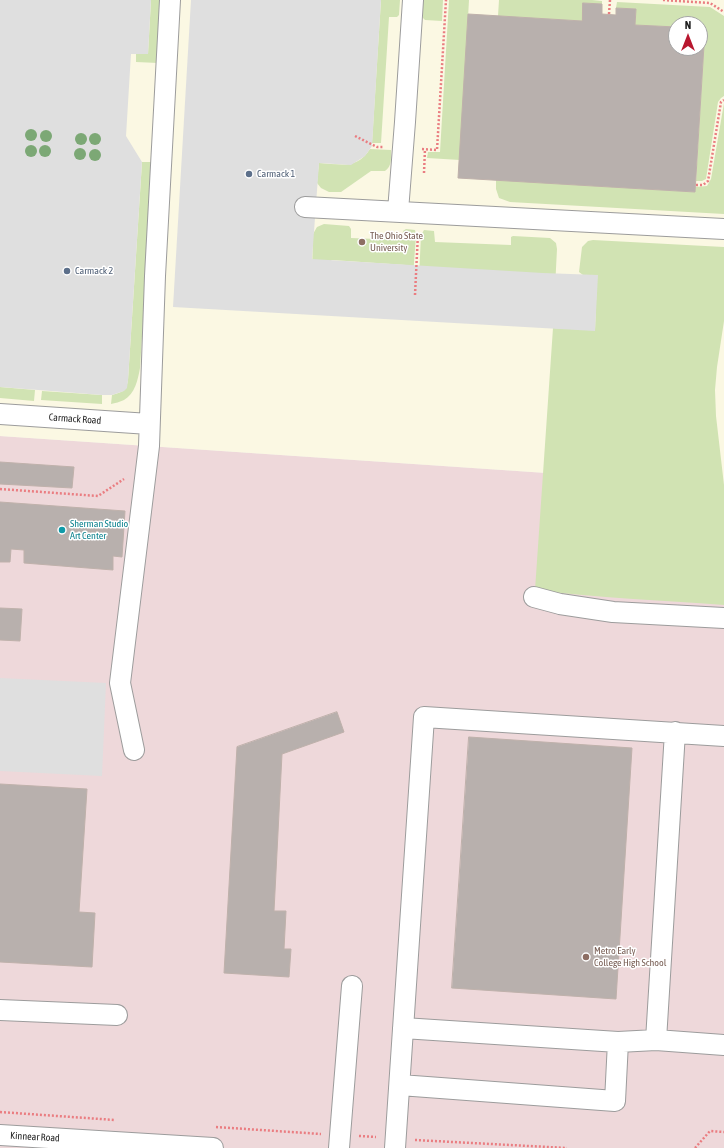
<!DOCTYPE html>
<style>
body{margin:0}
#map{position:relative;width:724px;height:1148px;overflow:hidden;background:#efebe7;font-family:"Asap Condensed",sans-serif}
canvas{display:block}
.north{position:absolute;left:668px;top:16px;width:40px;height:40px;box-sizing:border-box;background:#fff;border:1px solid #a5a5a5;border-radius:50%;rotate:0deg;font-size:11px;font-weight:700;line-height:16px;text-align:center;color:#1f1f1f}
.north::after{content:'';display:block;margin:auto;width:14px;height:18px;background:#b8172f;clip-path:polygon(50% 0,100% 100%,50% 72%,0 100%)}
</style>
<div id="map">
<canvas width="724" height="1148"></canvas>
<div class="north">N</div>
</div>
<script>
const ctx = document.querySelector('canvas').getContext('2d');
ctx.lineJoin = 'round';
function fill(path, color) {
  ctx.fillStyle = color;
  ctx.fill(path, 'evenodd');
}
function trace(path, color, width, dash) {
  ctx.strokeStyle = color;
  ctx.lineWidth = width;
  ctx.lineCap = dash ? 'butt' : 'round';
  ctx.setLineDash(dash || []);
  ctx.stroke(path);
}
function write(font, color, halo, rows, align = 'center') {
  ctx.font = font + ' "Asap Condensed",sans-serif';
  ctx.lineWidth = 3;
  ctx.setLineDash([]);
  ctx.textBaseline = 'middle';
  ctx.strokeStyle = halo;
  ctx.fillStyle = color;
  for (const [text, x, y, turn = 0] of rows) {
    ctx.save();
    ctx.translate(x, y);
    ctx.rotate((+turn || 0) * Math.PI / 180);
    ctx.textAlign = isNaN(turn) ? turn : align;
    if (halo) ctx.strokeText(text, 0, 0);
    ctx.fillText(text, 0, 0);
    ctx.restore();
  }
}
fill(new Path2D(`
 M0,436L724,485V1148H0Z`), '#eed8da');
fill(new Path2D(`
 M0,0H724V485L0,436ZM676,24H700V48H676Z`), '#fbf8e3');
fill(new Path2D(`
 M151,0H161L158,63L136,62V54H148Z
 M381,0H400L399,15L397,17H389L381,143H372Z
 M423,0H443L442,21L425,20L423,18Z
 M449,0H469L460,160L427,158L428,152H440Z
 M499,0H592L602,1V4L583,3L582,21L498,16Z
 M617,2L710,7L724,16V96L721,98L718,102L706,179L702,181H696L705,29H700V24H676V27L635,25L636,9L616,8Z
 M724,103V214L510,202L499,198L496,189V180L695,192V187L707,186L711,179Z
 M370,149L391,150C391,159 392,166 385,171H371L341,192H329L321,188L317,183L319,163C340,164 357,170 370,149Z
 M142,162H153L140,368C138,379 135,394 124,400C120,402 115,403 111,404L112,395C122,392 126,392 128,380Z
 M324,224L349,226L351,229V238L402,240L403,231L406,229L415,230L416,235L413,277L406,265L332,260L312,273L313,234L317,227Z
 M424,230L434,231L435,242L511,245V237L513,236L550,238L556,243L557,249L555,288L419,277L421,235Z
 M593,240L724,247V321L717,367L715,390L716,416L724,485V605C661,600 598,598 535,590L553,328L595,330L597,275H583L579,272L582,247L588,241Z
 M0,387L35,390L34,401L0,398Z
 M42,391L102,395V404L41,400Z`), '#d1e3b3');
fill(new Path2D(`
 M0,0H151L148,54H131L126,136L142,162L128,380L127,388L124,391L112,395H102L0,387Z
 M191,0H381L372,146L365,156L351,165L319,163L312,259L543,273L598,275L595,331L173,307Z
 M0,678L106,683L102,776L0,771Z`), '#dfdfdf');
const building = new Path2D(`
 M583,3L602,4V14L616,15V8L636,9L635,25L676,27V48H700V29H705L695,192L458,178L468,14L582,21Z
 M0,462L74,467L72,488L0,484Z
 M0,502L125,511L122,557L113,556V570L24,563V550L11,549L10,562H0Z
 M0,608L22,609L20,641L0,640Z
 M337,712L344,732L282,754L274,911H286L284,949H291L289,977L224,973L237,747Z
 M469,737L632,748L616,999L452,988Z
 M0,784L87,789L79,912L95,913L92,967L0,962Z`);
fill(building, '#b8b0ad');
trace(building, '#bfb1ab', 1);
const minor = new Path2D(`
 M305,207L724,229
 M398,211L405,122L413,0
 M0,414L149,424
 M534,597L560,604L613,612L724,618
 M134,750L120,683L149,446L155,276L170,0
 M0,1010L117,1015
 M403,1028L618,1042L656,1040L724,1045
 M656,1040L675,732
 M400,1085L615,1101L618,1042
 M0,1135L213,1148
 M339,1148L352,986
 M395,1148L424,717L724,736`);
trace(minor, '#9c9c9c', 22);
trace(new Path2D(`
 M663,0L710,3L724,12
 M609,14L610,0
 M355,136L377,147H383
 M422,149L437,150L446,0
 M424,173L425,149
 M696,185H703L708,181L721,102L724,100
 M415,295L418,233
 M0,489L98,496L124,479
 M0,1112L115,1120
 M216,1127L321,1134
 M359,1136L376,1137
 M415,1140L567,1148
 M695,1148L710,1131L724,1132`), '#ea7d81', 2.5, [2, 2]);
trace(minor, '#fff', 20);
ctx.fillStyle = '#7ca875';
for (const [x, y] of [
 [31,135],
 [46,136],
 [81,139],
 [95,139],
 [31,151],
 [45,151],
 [80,154],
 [95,155]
]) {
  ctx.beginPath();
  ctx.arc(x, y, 6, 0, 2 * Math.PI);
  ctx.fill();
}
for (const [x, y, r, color] of [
 [249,174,4,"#5c6f8a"],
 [362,242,4,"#8d6e63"],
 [67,271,4,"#5c6f8a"],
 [62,530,4,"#0f9aa8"],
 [586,957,4,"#8d6e63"]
]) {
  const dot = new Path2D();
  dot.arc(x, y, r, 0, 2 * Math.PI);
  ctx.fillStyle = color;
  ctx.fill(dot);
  trace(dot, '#fff', 1.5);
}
write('10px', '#4e5e75', '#fff', [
 ["Carmack 1",257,174],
 ["Carmack 2",75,271]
], 'left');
write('10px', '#785e54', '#fff', [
 ["The Ohio State",370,236],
 ["University",370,248],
 ["Metro Early",594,951],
 ["College High School",594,963]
], 'left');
write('10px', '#1f1f1f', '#fff', [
 ["Carmack Road",75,419,4],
 ["Kinnear Road",35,1137,3]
]);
write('10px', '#0d838f', '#fff', [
 ["Sherman Studio",70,524],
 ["Art Center",70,536]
], 'left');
</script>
